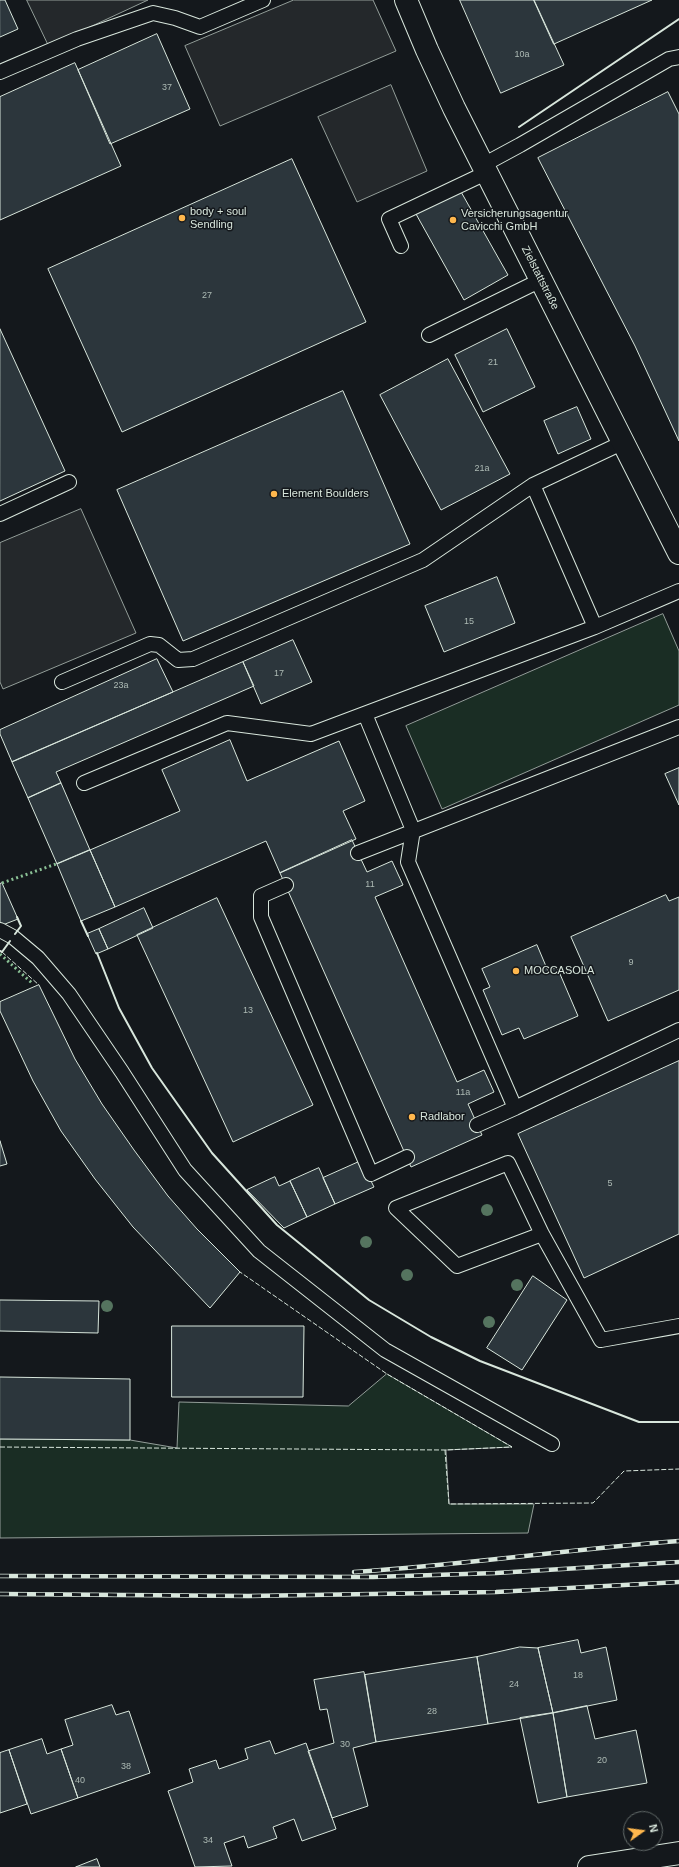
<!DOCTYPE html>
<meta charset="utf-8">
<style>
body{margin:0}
#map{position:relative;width:679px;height:1867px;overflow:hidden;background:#14181c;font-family:Arial,sans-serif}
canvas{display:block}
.north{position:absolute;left:623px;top:1811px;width:40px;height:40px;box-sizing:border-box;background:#14181c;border:1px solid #626a69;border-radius:50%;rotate:76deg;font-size:11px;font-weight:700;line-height:16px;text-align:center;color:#d8e6dc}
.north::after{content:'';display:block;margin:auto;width:14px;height:18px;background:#ffb74d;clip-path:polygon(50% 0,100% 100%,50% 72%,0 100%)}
</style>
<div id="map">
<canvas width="679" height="1867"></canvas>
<div class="north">N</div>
</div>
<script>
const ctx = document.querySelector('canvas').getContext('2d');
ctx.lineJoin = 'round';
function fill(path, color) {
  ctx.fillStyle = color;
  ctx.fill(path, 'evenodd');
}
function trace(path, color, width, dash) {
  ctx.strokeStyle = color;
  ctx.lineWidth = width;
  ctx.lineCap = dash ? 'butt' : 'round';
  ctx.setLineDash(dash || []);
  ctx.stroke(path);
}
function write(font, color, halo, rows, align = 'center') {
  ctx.font = font + ' Arial,sans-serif';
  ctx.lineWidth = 3;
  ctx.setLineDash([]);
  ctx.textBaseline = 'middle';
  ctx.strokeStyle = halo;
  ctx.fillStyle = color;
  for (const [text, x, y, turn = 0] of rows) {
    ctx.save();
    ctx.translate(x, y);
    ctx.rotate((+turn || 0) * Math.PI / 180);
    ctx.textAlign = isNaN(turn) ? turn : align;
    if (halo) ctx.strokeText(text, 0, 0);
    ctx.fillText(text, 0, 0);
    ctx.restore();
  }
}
const green = new Path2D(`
 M663,614L679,651V705L442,809L406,726Z
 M387,1374L512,1447L446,1450L449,1504H534L528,1533L0,1538V1439L130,1440L177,1448L179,1402L348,1406Z`);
fill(green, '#1a2d24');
trace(green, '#939e99', 1);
const parking = new Path2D(`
 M27,0H148L49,46Z
 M294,0H373L396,51L220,126L185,46Z
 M391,85L427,171L357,202L318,117Z
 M81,509L136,633L3,689L0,682V543Z`);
fill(parking, '#24282b');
trace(parking, '#939e99', 1);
const building = new Path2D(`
 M0,0H5L18,29L0,37Z
 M460,0H534L564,65L501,93Z
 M534,0H652L554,44Z
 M157,34L190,109L110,144L78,70Z
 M75,63L121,166L0,220V97Z
 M668,92L679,114V441L635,346L538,158Z
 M292,159L366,322L122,432L48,269Z
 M460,190L508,275L464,300L416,214Z
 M0,329L65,471L0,501Z
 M507,329L535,387L483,412L455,355Z
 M448,359L510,474L441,510L380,395Z
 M343,391L410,544L183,641L117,490Z
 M577,407L591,439L558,454L544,421Z
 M497,577L515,623L444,652L425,606Z
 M293,640L312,682L261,704L243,662Z
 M157,659L173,692L12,762L0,734V730Z
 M243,662L254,686L56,772L61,783L28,798L12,762Z
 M230,740L247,781L339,741L365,801L343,811L356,839L280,873L266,841L115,907L90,850L180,811L162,770Z
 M679,768V805L665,774Z
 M61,783L90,850L57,864L28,798Z
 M352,840L367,872L392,861L403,885L375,897L457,1082L484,1070L494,1092L468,1104L482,1135L411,1167L280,873Z
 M90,850L115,907L81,921L57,864Z
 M2,883L18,919L0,926V884Z
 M666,895L669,901L679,897V990L608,1021L571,937Z
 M217,898L313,1105L233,1142L137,935Z
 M144,908L153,928L108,949L99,929Z
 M99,929L108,949L96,954L87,934Z
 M537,945L548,971L557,967L578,1016L524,1039L519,1028L502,1035L483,990L490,987L482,969Z
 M39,985L75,1059L102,1104L134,1150L168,1196L197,1229L240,1272L210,1308L133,1227L95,1179L61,1131L33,1081L0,1011V1002Z
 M679,1061V1234L584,1278L518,1134Z
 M0,1141L7,1164L0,1166Z
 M361,1161L374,1187L335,1204L323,1178Z
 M319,1168L335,1204L307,1217L290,1181Z
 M275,1177L279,1186L290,1181L307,1217L284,1228L247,1190Z
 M533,1276L567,1300L522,1370L487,1348Z
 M0,1300L99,1301L98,1333L0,1331Z
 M172,1326H304L303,1397H172Z
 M0,1377L130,1379V1440L0,1439Z
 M578,1640L581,1653L606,1647L617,1700L553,1713L538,1648Z
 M520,1647L538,1648L553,1713L488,1724L477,1657Z
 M477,1657L488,1724L376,1742L365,1675Z
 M364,1672L376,1742L353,1748L368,1806L332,1818L308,1751L334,1743L327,1709L320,1710L314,1680Z
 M112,1705L116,1715L129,1711L150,1773L78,1798L61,1749L73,1745L65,1720Z
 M587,1706L595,1739L636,1730L647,1783L567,1797L553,1713Z
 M553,1713L567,1797L538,1803L520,1718Z
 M42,1739L47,1754L61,1749L78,1798L31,1814L9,1750Z
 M270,1741L275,1754L306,1743L336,1829L302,1841L294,1819L273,1827L277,1838L248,1848L244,1836L224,1843L232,1866L195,1867L168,1791L193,1782L189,1769L216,1760L219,1769L248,1759L245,1749Z
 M9,1750L27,1804L0,1813V1753Z
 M97,1859L100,1867H76Z`);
fill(building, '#2c363c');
trace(building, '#d8e6dc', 1);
const service = new Path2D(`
 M0,72L77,39L153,13L175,18L200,27L263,0
 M483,165L520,145L669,59L679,57
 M401,246L389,219L486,173
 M429,335L541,280
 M533,485L595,627
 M0,514L69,482
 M62,682L150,644L159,645L178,660L193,659L423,560L533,485L624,442
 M365,714L413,830L408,862L515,1108L477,1125
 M84,783L227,723L311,734L595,627L679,591
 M358,853L679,727
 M286,885L261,896V917L371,1174L407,1157
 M0,930L13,937L38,958L69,994L122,1072L185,1170L259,1251L385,1350L552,1444
 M515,1108L679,1030
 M542,1234L457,1266L396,1208L508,1163L542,1234L601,1340L679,1326`);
const minor = new Path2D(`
 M406,0L427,50L454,108L679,553
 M589,1867L679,1853`);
trace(service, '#d8e6dc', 16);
trace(minor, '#d8e6dc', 24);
trace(service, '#14181c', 14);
trace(minor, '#14181c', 22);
const rail = new Path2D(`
 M354,1572C463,1565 571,1549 679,1541
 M0,1576L373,1577L496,1573L679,1562
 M0,1594L248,1596L496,1592L679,1582`);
trace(rail, '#d8e6dc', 4.5);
trace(rail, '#14181c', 3, [9]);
trace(new Path2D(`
 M2,883L59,863
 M0,954L33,984`), '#8ac095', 3, [2, 3]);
trace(new Path2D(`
 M2,952L39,985
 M0,1447L445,1450L512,1447L387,1374L240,1272
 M445,1450L449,1504L593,1503L624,1471L679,1469`), '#d8e6dc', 1, [5, 2]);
trace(new Path2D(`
 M519,127L679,19
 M81,921L88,936
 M15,934L21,926L17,917
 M0,951L2,952L10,941
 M97,953L119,1008L152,1068L212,1153L277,1225L369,1300L431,1337L480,1361L639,1422H679`), '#d8e6dc', 2);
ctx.fillStyle = '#55745f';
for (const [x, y] of [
 [487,1210],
 [366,1242],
 [407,1275],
 [517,1285],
 [107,1306],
 [489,1322]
]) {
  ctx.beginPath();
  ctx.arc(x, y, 6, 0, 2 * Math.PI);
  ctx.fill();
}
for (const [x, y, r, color] of [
 [182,218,4,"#ffb74d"],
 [453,220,4,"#ffb74d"],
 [274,494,4,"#ffb74d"],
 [516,971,4,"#ffb74d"],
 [412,1117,4,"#ffb74d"]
]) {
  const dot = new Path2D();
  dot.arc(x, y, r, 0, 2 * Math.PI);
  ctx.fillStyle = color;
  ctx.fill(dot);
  trace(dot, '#14181c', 1.5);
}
write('9px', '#adbab4', null, [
 ["10a",522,55],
 ["37",167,88],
 ["27",207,296],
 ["21",493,363],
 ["21a",482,469],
 ["15",469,622],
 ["17",279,674],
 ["23a",121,686],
 ["11",370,885],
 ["9",631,963],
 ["13",248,1011],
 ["11a",463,1093],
 ["5",610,1184],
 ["18",578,1676],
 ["24",514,1685],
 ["28",432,1712],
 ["30",345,1745],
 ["20",602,1761],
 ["38",126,1767],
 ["40",80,1781],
 ["34",208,1841]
]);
write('11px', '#d8e6dc', '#14181c', [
 ["body + soul",190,212],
 ["Sendling",190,225],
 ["Versicherungsagentur",461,214],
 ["Cavicchi GmbH",461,227],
 ["Element Boulders",282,494],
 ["MOCCASOLA",524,971],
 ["Radlabor",420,1117]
], 'left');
write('11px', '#d8e6dc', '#14181c', [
 ["Zielstattstraße",540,278,63]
]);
</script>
